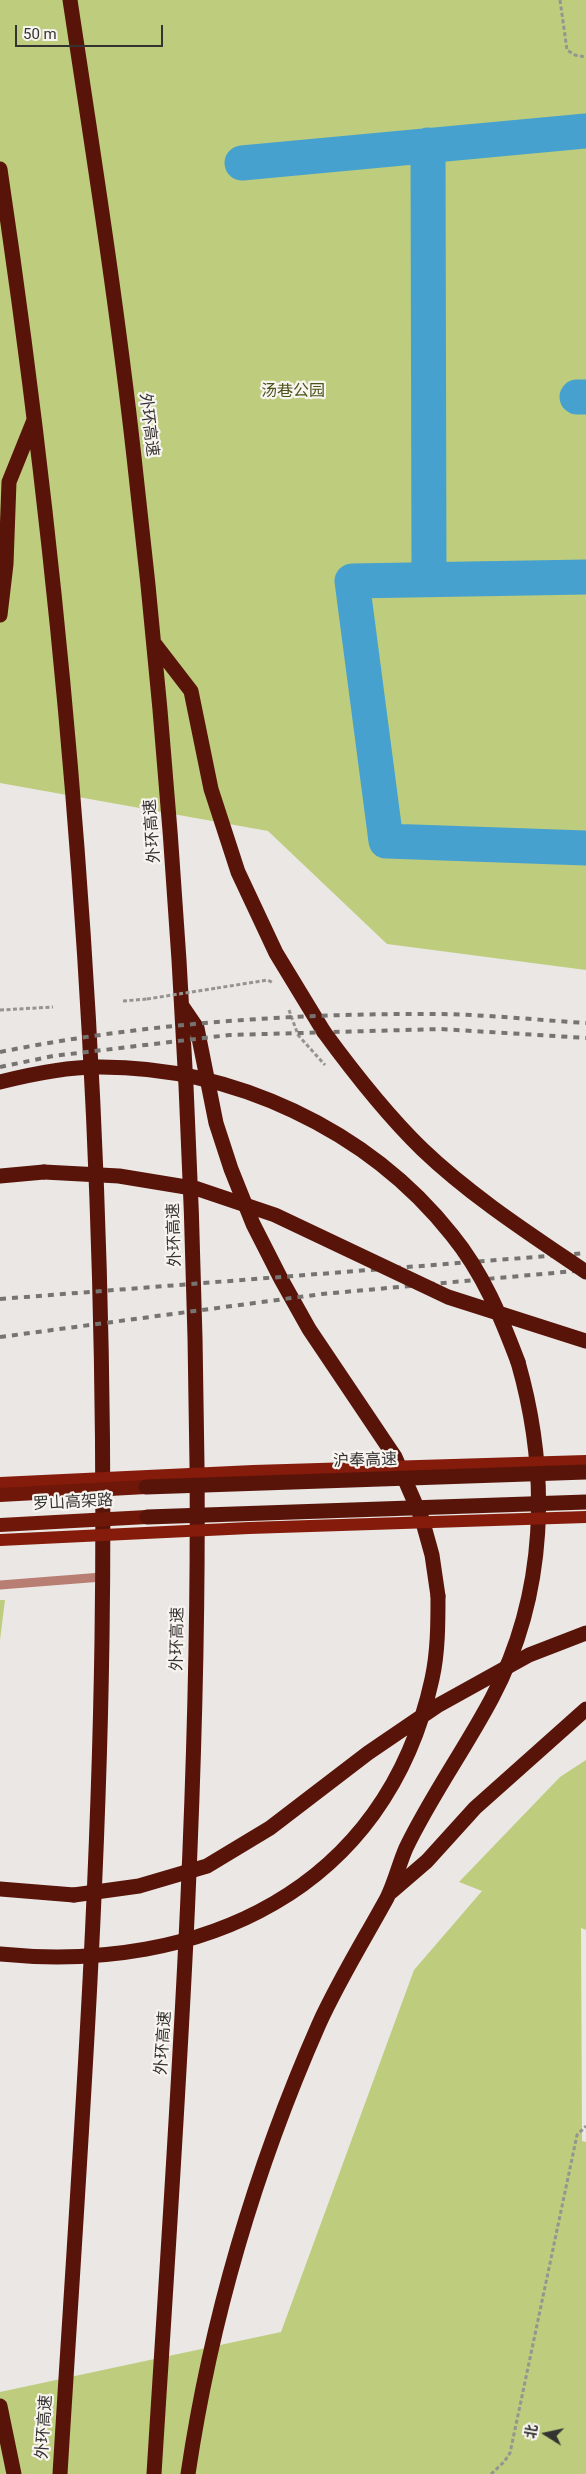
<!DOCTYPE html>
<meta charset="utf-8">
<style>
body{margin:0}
#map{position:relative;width:586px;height:2474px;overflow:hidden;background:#eae7e4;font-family:Roboto,"Noto Sans SC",sans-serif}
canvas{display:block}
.north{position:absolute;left:521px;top:2409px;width:50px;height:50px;-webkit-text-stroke:4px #f8f5f1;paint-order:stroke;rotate:280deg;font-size:14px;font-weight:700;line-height:20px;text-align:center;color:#343331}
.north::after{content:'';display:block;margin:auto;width:18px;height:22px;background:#343331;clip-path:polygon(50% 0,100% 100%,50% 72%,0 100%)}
.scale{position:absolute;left:15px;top:25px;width:148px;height:22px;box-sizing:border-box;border:2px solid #343331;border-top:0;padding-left:6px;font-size:15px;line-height:18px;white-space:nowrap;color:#343331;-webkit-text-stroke:4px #f8f5f1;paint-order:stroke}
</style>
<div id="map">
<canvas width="586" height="2474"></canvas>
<div class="north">北</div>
<div class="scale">50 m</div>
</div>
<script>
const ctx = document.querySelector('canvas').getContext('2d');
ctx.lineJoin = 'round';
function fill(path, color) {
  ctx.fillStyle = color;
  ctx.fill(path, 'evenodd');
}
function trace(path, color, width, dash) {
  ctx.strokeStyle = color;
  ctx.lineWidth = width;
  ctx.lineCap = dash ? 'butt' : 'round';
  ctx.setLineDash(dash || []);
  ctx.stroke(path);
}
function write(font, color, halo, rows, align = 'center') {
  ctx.font = font + ' Roboto,"Noto Sans SC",sans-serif';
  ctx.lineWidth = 4.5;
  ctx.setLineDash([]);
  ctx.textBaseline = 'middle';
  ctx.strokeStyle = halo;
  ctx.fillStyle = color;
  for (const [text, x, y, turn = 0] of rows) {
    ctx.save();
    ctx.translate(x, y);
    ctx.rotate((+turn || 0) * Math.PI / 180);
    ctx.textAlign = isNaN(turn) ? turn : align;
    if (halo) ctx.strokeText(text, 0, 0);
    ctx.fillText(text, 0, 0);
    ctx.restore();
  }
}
fill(new Path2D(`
 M0,0H586V970L387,944L268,831L0,783Z
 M0,1600H5L0,1640Z
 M586,1760V1930L581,1928L582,2141L586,2142V2474H0V2392L281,2332L414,1970L482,1891L459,1882L560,1777Z`), '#bdcd7d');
trace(new Path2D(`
 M428,145L429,579
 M242,163L586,131
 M577,397H586
 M586,577L352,581L386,841L586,848`), '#47a1cf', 35);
trace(new Path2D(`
 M560,0L567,50L575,55L586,57
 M217,988L268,980L273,983
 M123,1001L147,999
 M0,1010L53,1007
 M289,1010L298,1035L325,1065
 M491,2474L504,2462L510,2453L577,2135L586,2126`), '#969491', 3, [4, 2.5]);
trace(new Path2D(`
 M0,1585L102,1577`), '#b97e73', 9);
trace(new Path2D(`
 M70,0C93,152 117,304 134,457C173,792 194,1128 197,1465C200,1802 175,2138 154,2474
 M0,169C73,656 109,1147 102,1639C98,1918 77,2196 60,2474
 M0,615L6,564L9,482L34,420
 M154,643L191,691L211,789L238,872L276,953L324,1032
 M182,1006L197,1028L216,1123L231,1169L253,1224L281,1279L309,1329L395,1457L422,1519L432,1555L438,1596
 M0,1176L44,1172
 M0,1889L74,1895
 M391,1892L427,1861L475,1808L586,1709
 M0,2406L14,2474
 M188,2474C211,2319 256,2167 319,2024C339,1980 364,1940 387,1898C395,1882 399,1864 406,1848C431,1796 465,1749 492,1698C547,1594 550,1474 518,1362`), '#59140a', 15);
trace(new Path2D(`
 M0,1052C145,1023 294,1013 442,1014C490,1015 538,1020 586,1023
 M0,1067L53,1056L229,1035L441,1029L586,1038
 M0,1299L586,1253
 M0,1337L322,1294L586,1270`), '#767471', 4, [6, 6]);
trace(new Path2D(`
 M147,999L217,988`), '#969491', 3, [4, 2.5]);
trace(new Path2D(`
 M0,1483L253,1471L586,1461
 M0,1540L249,1528L586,1517`), '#851b0a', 12);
trace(new Path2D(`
 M0,1495L146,1487
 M0,1525L147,1517`), '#6f180a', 14);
trace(new Path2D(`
 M324,1032C354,1073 385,1113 422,1149C471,1196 530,1234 586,1272
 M0,1082C32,1074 65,1067 97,1067C232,1066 368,1129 452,1235C483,1273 501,1317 518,1362
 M44,1172L119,1176L198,1189L275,1215L448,1297L586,1341
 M146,1487L586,1472
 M147,1517L586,1502
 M74,1895L139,1886L207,1866L270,1828L368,1753L437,1706L529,1655L586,1633
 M0,1954C201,1974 386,1890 432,1679C438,1652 438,1623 438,1596`), '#59140a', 15);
write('16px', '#4a5418', '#f8f5f1', [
 ["汤巷公园",293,392]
]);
write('16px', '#343331', '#f8f5f1', [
 ["外环高速",148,425,83],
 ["外环高速",153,831,-94],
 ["外环高速",175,1235,-92],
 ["沪奉高速",365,1461,-2],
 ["罗山高架路",73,1503,-3],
 ["外环高速",178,1639,-89],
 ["外环高速",164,2043,-86],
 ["外环高速",45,2427,-86]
]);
</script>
